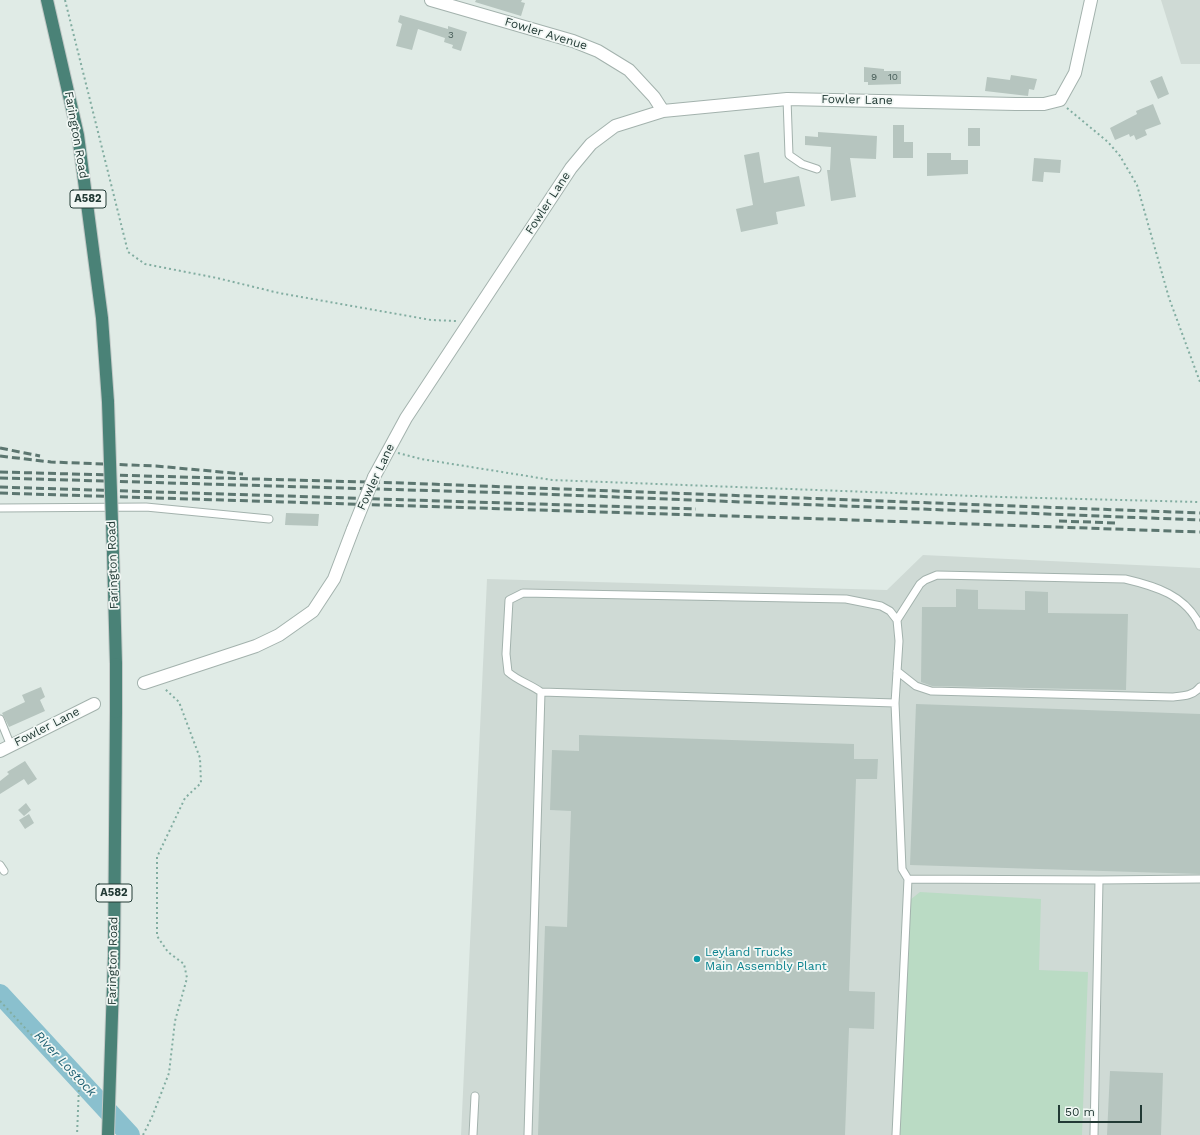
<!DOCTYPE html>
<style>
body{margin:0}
#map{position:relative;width:1200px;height:1135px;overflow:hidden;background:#e0ebe6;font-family:"Work Sans",sans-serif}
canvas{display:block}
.scale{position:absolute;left:1058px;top:1105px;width:84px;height:18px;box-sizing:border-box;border:2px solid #223a35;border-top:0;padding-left:5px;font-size:12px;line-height:14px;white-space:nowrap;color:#223a35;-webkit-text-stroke:3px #f1f7f4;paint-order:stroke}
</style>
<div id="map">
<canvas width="1200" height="1135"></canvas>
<div class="scale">50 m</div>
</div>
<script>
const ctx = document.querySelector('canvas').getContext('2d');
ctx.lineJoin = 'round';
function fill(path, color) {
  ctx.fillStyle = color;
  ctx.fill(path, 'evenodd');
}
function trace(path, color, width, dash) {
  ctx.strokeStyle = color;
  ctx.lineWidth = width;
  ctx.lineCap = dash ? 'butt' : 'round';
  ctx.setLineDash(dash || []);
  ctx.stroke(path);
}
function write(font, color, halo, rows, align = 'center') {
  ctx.font = font + ' "Work Sans",sans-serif';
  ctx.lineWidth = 3.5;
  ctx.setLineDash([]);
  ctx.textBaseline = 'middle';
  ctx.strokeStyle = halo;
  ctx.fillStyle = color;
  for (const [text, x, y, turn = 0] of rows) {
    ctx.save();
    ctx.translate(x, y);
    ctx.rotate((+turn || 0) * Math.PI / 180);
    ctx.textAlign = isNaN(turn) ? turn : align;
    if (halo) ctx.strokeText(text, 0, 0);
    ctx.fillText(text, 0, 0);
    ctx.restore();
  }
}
fill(new Path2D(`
 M1161,0H1200V64H1181Z
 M923,555L1200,568V1135H461L487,579L887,590Z`), '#cfdad5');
fill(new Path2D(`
 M920,892L1041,899L1039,970L1088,972L1082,1135H900L908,919L910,900Z`), '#badbc4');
trace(new Path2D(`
 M0,994L130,1135`), '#8ac0ce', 20);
fill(new Path2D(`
 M476,0H522L521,2L525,3L521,16L475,2Z
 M400,15L448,29V26L467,32L461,51L452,48L453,45L444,42L445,38L418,29L412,50L396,46L402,24L398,22Z
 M864,67L884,69V71H901V84L868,85V82H864Z
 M1011,75L1037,79L1034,90L1029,89L1028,96L985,91L987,77L1010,80Z
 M1162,76L1169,94L1158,99L1150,81Z
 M1153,104L1161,124L1145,130L1147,135L1136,140L1134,135L1130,137L1129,134L1115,140L1110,128L1137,114L1136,111Z
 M893,125H904V142H913V158H893Z
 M968,128H980V146H968Z
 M818,132L877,136L876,159L850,158L856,197L831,201L827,170H830L831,147L805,145V136L818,137Z
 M759,152L764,183L799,176L805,206L776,212L778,224L741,232L736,209L753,205L744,155Z
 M927,153H951V160H968V174L927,176Z
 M1034,158L1061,160L1060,173L1044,172L1043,182L1032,181Z
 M286,513L319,514L318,526L285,525Z
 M956,589L978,590V609L1025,610V591L1048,592V613L1128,614L1126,690L932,686L921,682L922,607H956Z
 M41,687L45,697L40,700L45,711L9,727L2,713L25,702L22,695Z
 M916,704L1200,714V874L910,865Z
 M579,735L854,744V759H878L877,779H856L849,991L875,992L874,1029L849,1028L845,1135H538L545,926L567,927L571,811L550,810L552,750L579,751Z
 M25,761L37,779L28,785L24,779L0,794V781L9,774L7,772Z
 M26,803L31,810L24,816L18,810Z
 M29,814L34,823L25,829L19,820Z
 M1110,1071L1163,1073L1161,1135H1107Z`), '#b6c5bf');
const service = new Path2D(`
 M787,99L789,155L802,164L817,169
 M0,508L146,507L269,519
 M897,620L920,584L925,580L937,575L1125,579C1155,586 1186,595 1200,626
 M897,671L916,686L931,691L1172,697C1183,696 1193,696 1200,687
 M541,692C530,684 518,681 508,672L506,654L509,600L523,593L846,599L881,606L890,611L897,620L899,641L895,703
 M0,719L11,746
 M0,865L4,871
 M1099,880L1200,879
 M473,1135L475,1096
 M528,1135L541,692L895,703L902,869L908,879
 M896,1135L908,879L1099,880L1094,1135`);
const minor = new Path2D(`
 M431,0L573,41L598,51L629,70L654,97L663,111
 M374,477L406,418L571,168L591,144L615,126L663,111L787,99L1016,104H1044L1060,100L1075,73L1091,0
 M144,683L256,646L279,635L313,611L334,579L353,529
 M0,751L94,704`);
const trunk = new Path2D(`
 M47,0L78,135L102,318L108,402
 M113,553L116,664
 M108,1135L114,956L116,712`);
trace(service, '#a3b2ad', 9);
trace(minor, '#a3b2ad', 14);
trace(trunk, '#c1c8c6', 14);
trace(new Path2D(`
 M65,0L128,252L145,264L217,278L279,293L431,320L457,321
 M1067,108L1108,142L1120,156L1137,185L1169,298L1200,382
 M398,453L421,459L552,480L1001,497L1200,502
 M0,1001L79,1086L77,1135
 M143,1135L152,1117L169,1073L175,1021L187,978L184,964L168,952L157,936V857L185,798L201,783L200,758L179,702L165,689`), '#82ada1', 2, [2, 3]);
trace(service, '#fff', 7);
trace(minor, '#fff', 12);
trace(trunk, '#4a8277', 12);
trace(new Path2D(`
 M0,448L40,456
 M0,456L51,462L156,466L243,474
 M0,472L403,483L1200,513
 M0,478L514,493L1200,520
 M0,487L696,509
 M0,493L825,519L1200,532
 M1059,521L1117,523`), '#5c7670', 3, [8, 4]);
const minorBridge = new Path2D(`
 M353,529L374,477`);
const trunkBridge = new Path2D(`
 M108,402L113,553
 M116,712V664`);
trace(minorBridge, '#a3b2ad', 14, []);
trace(trunkBridge, '#c1c8c6', 14, []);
trace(minorBridge, '#fff', 12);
trace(trunkBridge, '#4a8277', 12);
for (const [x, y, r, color] of [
 [697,959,4,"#0f9aa8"]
]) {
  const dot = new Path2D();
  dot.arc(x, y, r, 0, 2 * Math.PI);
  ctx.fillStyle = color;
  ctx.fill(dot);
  trace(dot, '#f1f7f4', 1.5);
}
write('10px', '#475d58', null, [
 ["3",451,35],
 ["9",874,77],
 ["10",893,77]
]);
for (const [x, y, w] of [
 [88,199,36],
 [114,893,36]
]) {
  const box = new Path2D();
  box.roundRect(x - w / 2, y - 9, w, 18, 3);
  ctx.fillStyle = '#f1f7f4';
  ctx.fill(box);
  trace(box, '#223a35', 1);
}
write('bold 11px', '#223a35', null, [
 ["A582",88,199],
 ["A582",114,893]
]);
write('12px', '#223a35', '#f1f7f4', [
 ["Fowler Avenue",546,34,17],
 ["Fowler Lane",857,100,1],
 ["Farington Road",76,135,80],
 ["Fowler Lane",548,203,-57],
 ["Fowler Lane",376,477,-65],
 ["Farington Road",113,565,-92],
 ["Fowler Lane",47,727,-27],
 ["Farington Road",113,961,-89]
]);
write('12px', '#0d838f', '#f1f7f4', [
 ["Leyland Trucks",705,952],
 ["Main Assembly Plant",705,966]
], 'left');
write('italic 13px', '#1e6173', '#f1f7f4', [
 ["River Lostock",65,1064,47]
]);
</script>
